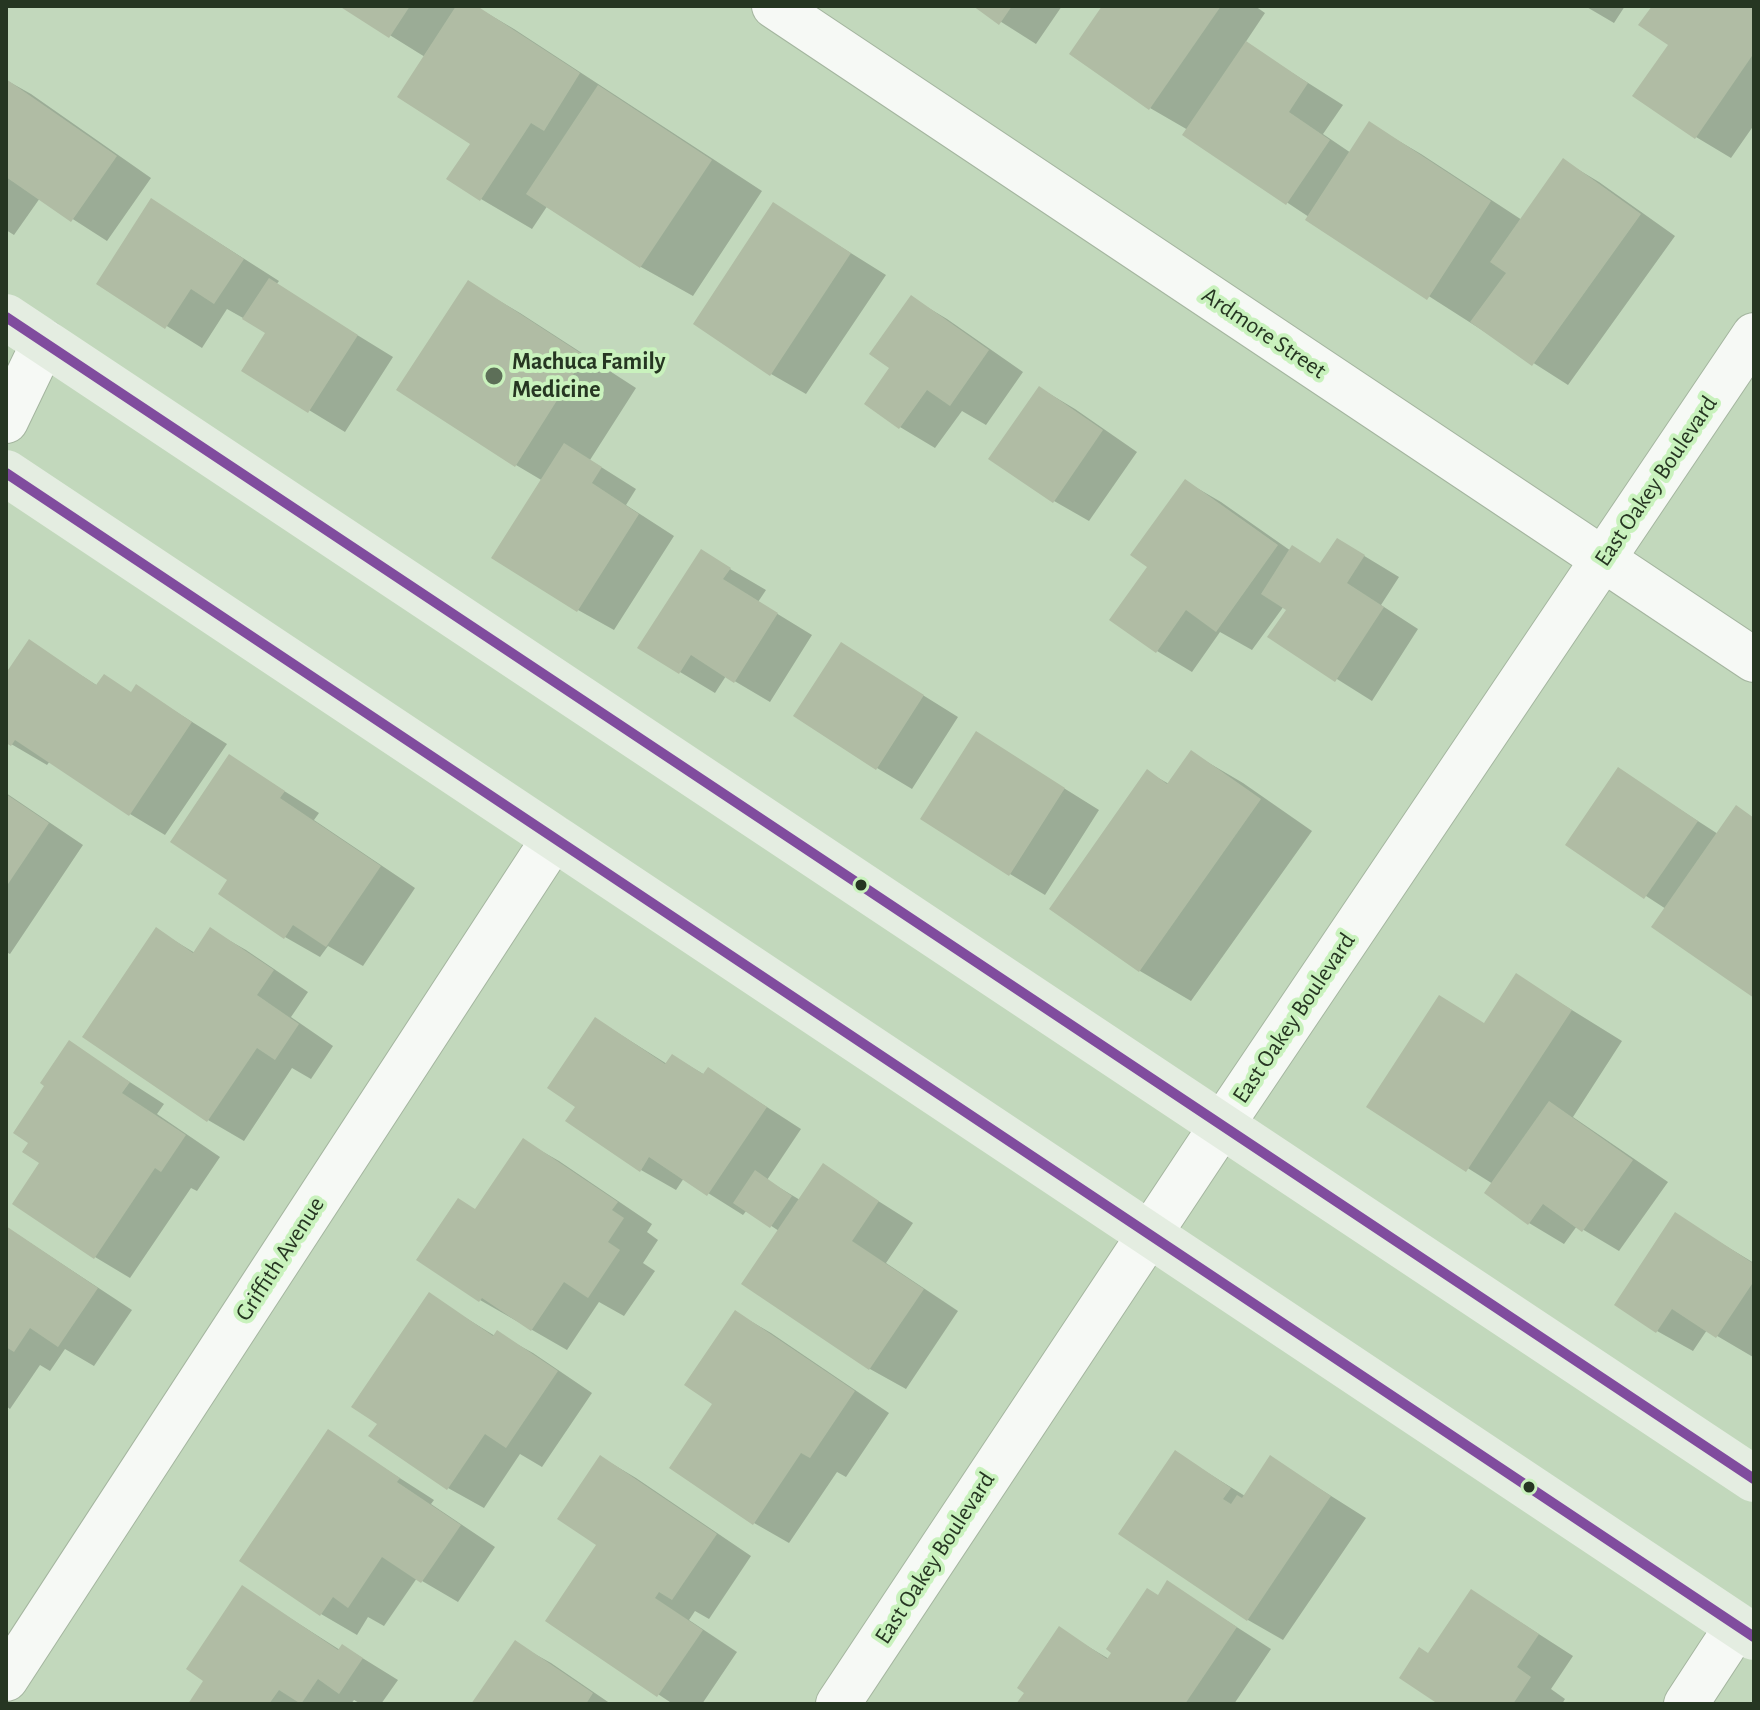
<!DOCTYPE html>
<style>
body{margin:0}
#map{position:relative;width:1760px;height:1710px;overflow:hidden;background:#c2d8bc;font-family:"Alegreya Sans",sans-serif}
canvas{display:block}
.frame{position:absolute;inset:0;border:8px solid #263622;pointer-events:none}
</style>
<div id="map">
<canvas width="1760" height="1710"></canvas>
<div class="frame"></div>
</div>
<script>
const ctx = document.querySelector('canvas').getContext('2d');
ctx.lineJoin = 'round';
function fill(path, color) {
  ctx.fillStyle = color;
  ctx.fill(path, 'evenodd');
}
function trace(path, color, width, dash) {
  ctx.strokeStyle = color;
  ctx.lineWidth = width;
  ctx.lineCap = dash ? 'butt' : 'round';
  ctx.setLineDash(dash || []);
  ctx.stroke(path);
}
function write(font, color, halo, rows, align = 'center') {
  ctx.font = font + ' "Alegreya Sans",sans-serif';
  ctx.lineWidth = 8;
  ctx.setLineDash([]);
  ctx.textBaseline = 'middle';
  ctx.strokeStyle = halo;
  ctx.fillStyle = color;
  for (const [text, x, y, turn = 0] of rows) {
    ctx.save();
    ctx.translate(x, y);
    ctx.rotate((+turn || 0) * Math.PI / 180);
    ctx.textAlign = isNaN(turn) ? turn : align;
    if (halo) ctx.strokeText(text, 0, 0);
    ctx.fillText(text, 0, 0);
    ctx.restore();
  }
}
fill(new Path2D(`
 M343,6H475L514,29L762,191L693,296L641,267L548,205L532,229L481,199L472,144L425,57Z
 M976,6H1062L1036,44Z
 M1105,6H1255L1265,13L1245,43L1343,105L1323,134L1351,153L1370,124L1421,154L1522,220L1564,161L1599,182L1675,236L1568,385L1308,219L1309,217L1185,135L1188,130L1150,108Z
 M1585,6H1625L1614,23Z
 M1654,6H1754V125L1731,158L1696,137L1671,45Z
 M6,80L31,94L151,178L107,241L40,198L14,235L6,230Z
 M152,200L279,281L276,285L393,357L345,432L243,370L268,332L227,309L202,348L98,283Z
 M774,205L886,275L806,394L771,374Z
 M469,283L520,313L636,388L590,460L636,489L626,505L674,536L614,630L578,610L543,481L516,465Z
 M912,298L947,319L1023,372L986,425L962,411L935,448L900,427L892,368Z
 M1040,388L1075,409L1137,452L1089,521L1054,501Z
 M1185,481L1221,502L1291,551L1321,564L1338,540L1399,577L1381,605L1418,629L1372,701L1270,637L1289,609L1284,606L1252,650L1220,632L1192,672L1157,651L1150,566Z
 M701,552L766,590L758,602L812,635L770,702L726,676L715,693L640,648Z
 M29,642L98,686L133,693L137,687L227,744L165,835L130,814L50,761L47,765L6,741V676Z
 M841,644L958,717L912,789L877,768Z
 M977,734L1099,810L1045,895L1010,874Z
 M1192,753L1243,783L1312,831L1191,1001L1140,971L1148,772L1169,784Z
 M229,756L319,813L314,820L415,888L363,966L328,946L320,957L285,937L230,880Z
 M1619,770L1718,834L1754,818V995L1666,909L1568,845Z
 M6,793L83,845L10,954L6,952Z
 M157,930L195,953L211,930L246,950L308,992L291,1017L333,1046L311,1079L292,1068L244,1141L208,1120L85,1037Z
 M1517,976L1622,1041L1573,1117L1668,1182L1619,1251L1577,1226L1564,1244L1529,1223L1493,1184L1369,1106L1486,1024Z
 M596,1019L667,1064L673,1056L705,1075L708,1069L801,1129L767,1180L800,1200L823,1166L913,1223L886,1263L958,1311L906,1389L870,1369L744,1284L779,1231L747,1210L743,1215L684,1178L676,1190L641,1170L578,1106Z
 M69,1043L164,1104L157,1114L220,1157L197,1191L191,1188L130,1278L95,1257L31,1142L47,1085Z
 M524,1141L559,1161L652,1224L647,1232L658,1240L643,1263L655,1271L624,1316L599,1302L567,1350L480,1300L476,1211Z
 M1675,1215L1754,1263L1753,1357L1707,1330L1693,1351L1657,1331Z
 M6,1227L132,1310L94,1366L65,1349L50,1371L40,1365L10,1409L6,1406Z
 M429,1295L495,1336L497,1333L533,1353L592,1393L542,1467L520,1454L484,1508L448,1488L380,1424Z
 M735,1312L771,1333L889,1413L846,1477L837,1472L789,1543L754,1523Z
 M328,1432L434,1500L431,1504L495,1547L458,1602L417,1578L384,1626L368,1617L357,1635L321,1614Z
 M1176,1453L1245,1496L1271,1458L1366,1518L1283,1640L1248,1620L1121,1534Z
 M601,1457L636,1478L751,1556L709,1619L695,1611L689,1620L737,1652L702,1704H673L547,1621L599,1544Z
 M1168,1583L1271,1649L1234,1704H1019L1059,1629L1109,1659Z
 M243,1588L340,1650L343,1646L398,1680L381,1704H361L354,1700L351,1704H190L206,1680Z
 M1472,1591L1573,1656L1551,1689L1565,1699L1562,1704H1440L1429,1655Z
 M515,1643L551,1663L611,1704H474Z`), '#0003');
fill(new Path2D(`
 M339,6H410L389,38Z
 M456,6H477L580,73L544,131L531,123L480,201L446,179L470,144L397,97Z
 M973,6H1012L999,25Z
 M1102,6H1221L1149,110L1069,54Z
 M1652,6H1754V53L1695,139L1632,96L1668,45L1638,25Z
 M1246,41L1308,83L1289,112L1330,140L1286,205L1182,135Z
 M6,79L117,156L71,222L6,177Z
 M598,85L712,160L640,268L526,194Z
 M1369,121L1491,201L1427,300L1305,220Z
 M1563,158L1641,214L1532,366L1470,322L1506,273L1490,262Z
 M151,198L244,259L214,304L191,289L165,329L96,284Z
 M773,202L851,253L770,376L693,324Z
 M269,278L358,335L308,413L241,371L265,333L242,319Z
 M468,280L585,356L515,467L396,390Z
 M911,295L989,350L950,406L927,390L899,429L864,404L889,368L869,354Z
 M1039,386L1103,430L1053,503L988,459Z
 M564,443L602,467L592,483L639,514L577,612L491,558Z
 M1185,479L1278,545L1216,632L1186,610L1156,653L1109,620L1147,567L1130,555Z
 M1337,538L1365,555L1347,583L1384,607L1335,682L1267,637L1286,610L1261,594L1292,545L1320,563Z
 M701,549L731,568L723,579L778,613L734,683L691,655L679,674L637,648Z
 M29,639L96,685L104,674L131,692L136,684L192,722L129,816L15,740L11,746L6,743V673Z
 M841,642L924,695L876,770L793,716Z
 M976,731L1065,788L1009,876L920,819Z
 M1191,750L1261,799L1139,972L1049,909L1147,769L1167,784Z
 M229,754L285,791L280,798L381,866L326,947L293,925L284,939L218,894L227,880L170,842Z
 M1618,767L1698,821L1644,899L1565,845Z
 M6,794L49,823L6,887Z
 M1736,805L1754,818V998L1651,927Z
 M156,927L193,953L210,927L274,970L257,995L299,1024L275,1060L257,1048L207,1122L82,1037Z
 M1516,973L1572,1010L1466,1172L1366,1107L1439,995L1484,1023Z
 M595,1017L665,1064L672,1054L703,1074L708,1067L767,1107L707,1196L649,1157L640,1172L565,1121L575,1107L547,1088Z
 M69,1040L130,1082L122,1093L186,1135L161,1172L155,1168L94,1259L12,1204L39,1163L22,1152L28,1143L13,1133L44,1086L40,1083Z
 M1549,1101L1633,1160L1582,1232L1543,1204L1528,1225L1484,1193Z
 M523,1138L618,1202L612,1210L624,1218L608,1242L620,1250L588,1298L564,1282L531,1331L482,1298L479,1302L416,1260L458,1198L475,1209Z
 M823,1163L879,1201L852,1241L924,1289L869,1370L741,1284Z
 M755,1170L792,1196L770,1228L733,1203Z
 M1675,1212L1754,1264V1281L1716,1338L1672,1309L1656,1333L1614,1305Z
 M6,1226L98,1288L58,1347L30,1328L14,1352L6,1347Z
 M429,1292L493,1336L497,1330L558,1371L506,1448L485,1434L447,1490L368,1436L377,1424L351,1407Z
 M735,1310L855,1391L810,1458L801,1453L753,1525L669,1468L712,1404L684,1385Z
 M328,1429L400,1478L397,1482L461,1525L421,1583L382,1557L348,1608L333,1597L320,1616L239,1561Z
 M1175,1450L1231,1488L1223,1499L1231,1504L1237,1495L1242,1498L1270,1455L1331,1496L1247,1621L1118,1534Z
 M600,1455L717,1534L672,1600L659,1592L655,1598L703,1630L657,1697L545,1621L596,1545L557,1519Z
 M1167,1580L1237,1627L1185,1704H1016L1024,1693L1017,1688L1059,1626L1107,1659L1111,1653L1106,1649L1147,1588L1158,1595Z
 M242,1585L338,1650L342,1644L363,1658L339,1694L318,1679L301,1704L279,1690L269,1704H188L203,1681L186,1669Z
 M1471,1589L1539,1634L1517,1667L1531,1677L1513,1704H1438L1399,1678L1419,1647L1428,1653Z
 M515,1640L593,1693L586,1704H471Z`), '#b0bca4');
const street = new Path2D(`
 M774,6L1754,660
 M6,421L44,342
 M6,1679L554,838
 M1686,1704L1737,1626`);
const secondary = new Path2D(`
 M838,1704L1222,1125L1754,335`);
const primary = new Path2D(`
 M6,317L1754,1479
 M6,473L1754,1637`);
trace(street, '#a4b59f', 46);
trace(secondary, '#a4b59f', 46);
trace(primary, '#e4ede1', 46);
trace(street, '#f6f9f5', 44);
trace(secondary, '#f6f9f5', 44);
trace(primary, '#e4ede1', 44);
trace(new Path2D(`
 M6,317L1754,1479
 M6,473L1754,1637`), '#804c9e', 10);
for (const [x, y, r, color] of [
 [494,376,10,"#5d6f58"],
 [861,885,7,"#263622"],
 [1529,1487,7,"#263622"]
]) {
  const dot = new Path2D();
  dot.arc(x, y, r, 0, 2 * Math.PI);
  ctx.fillStyle = color;
  ctx.fill(dot);
  trace(dot, '#c9f2bd', 3);
}
write('24px', '#263622', '#c9f2bd', [
 ["Ardmore Street",1264,333,34],
 ["East Oakey Boulevard",1656,481,-56],
 ["East Oakey Boulevard",1294,1018,-56],
 ["Griffith Avenue",280,1259,-57],
 ["East Oakey Boulevard",935,1558,-57]
]);
write('bold 24px', '#263622', '#c9f2bd', [
 ["Machuca Family",512,362],
 ["Medicine",512,390]
], 'left');
</script>
